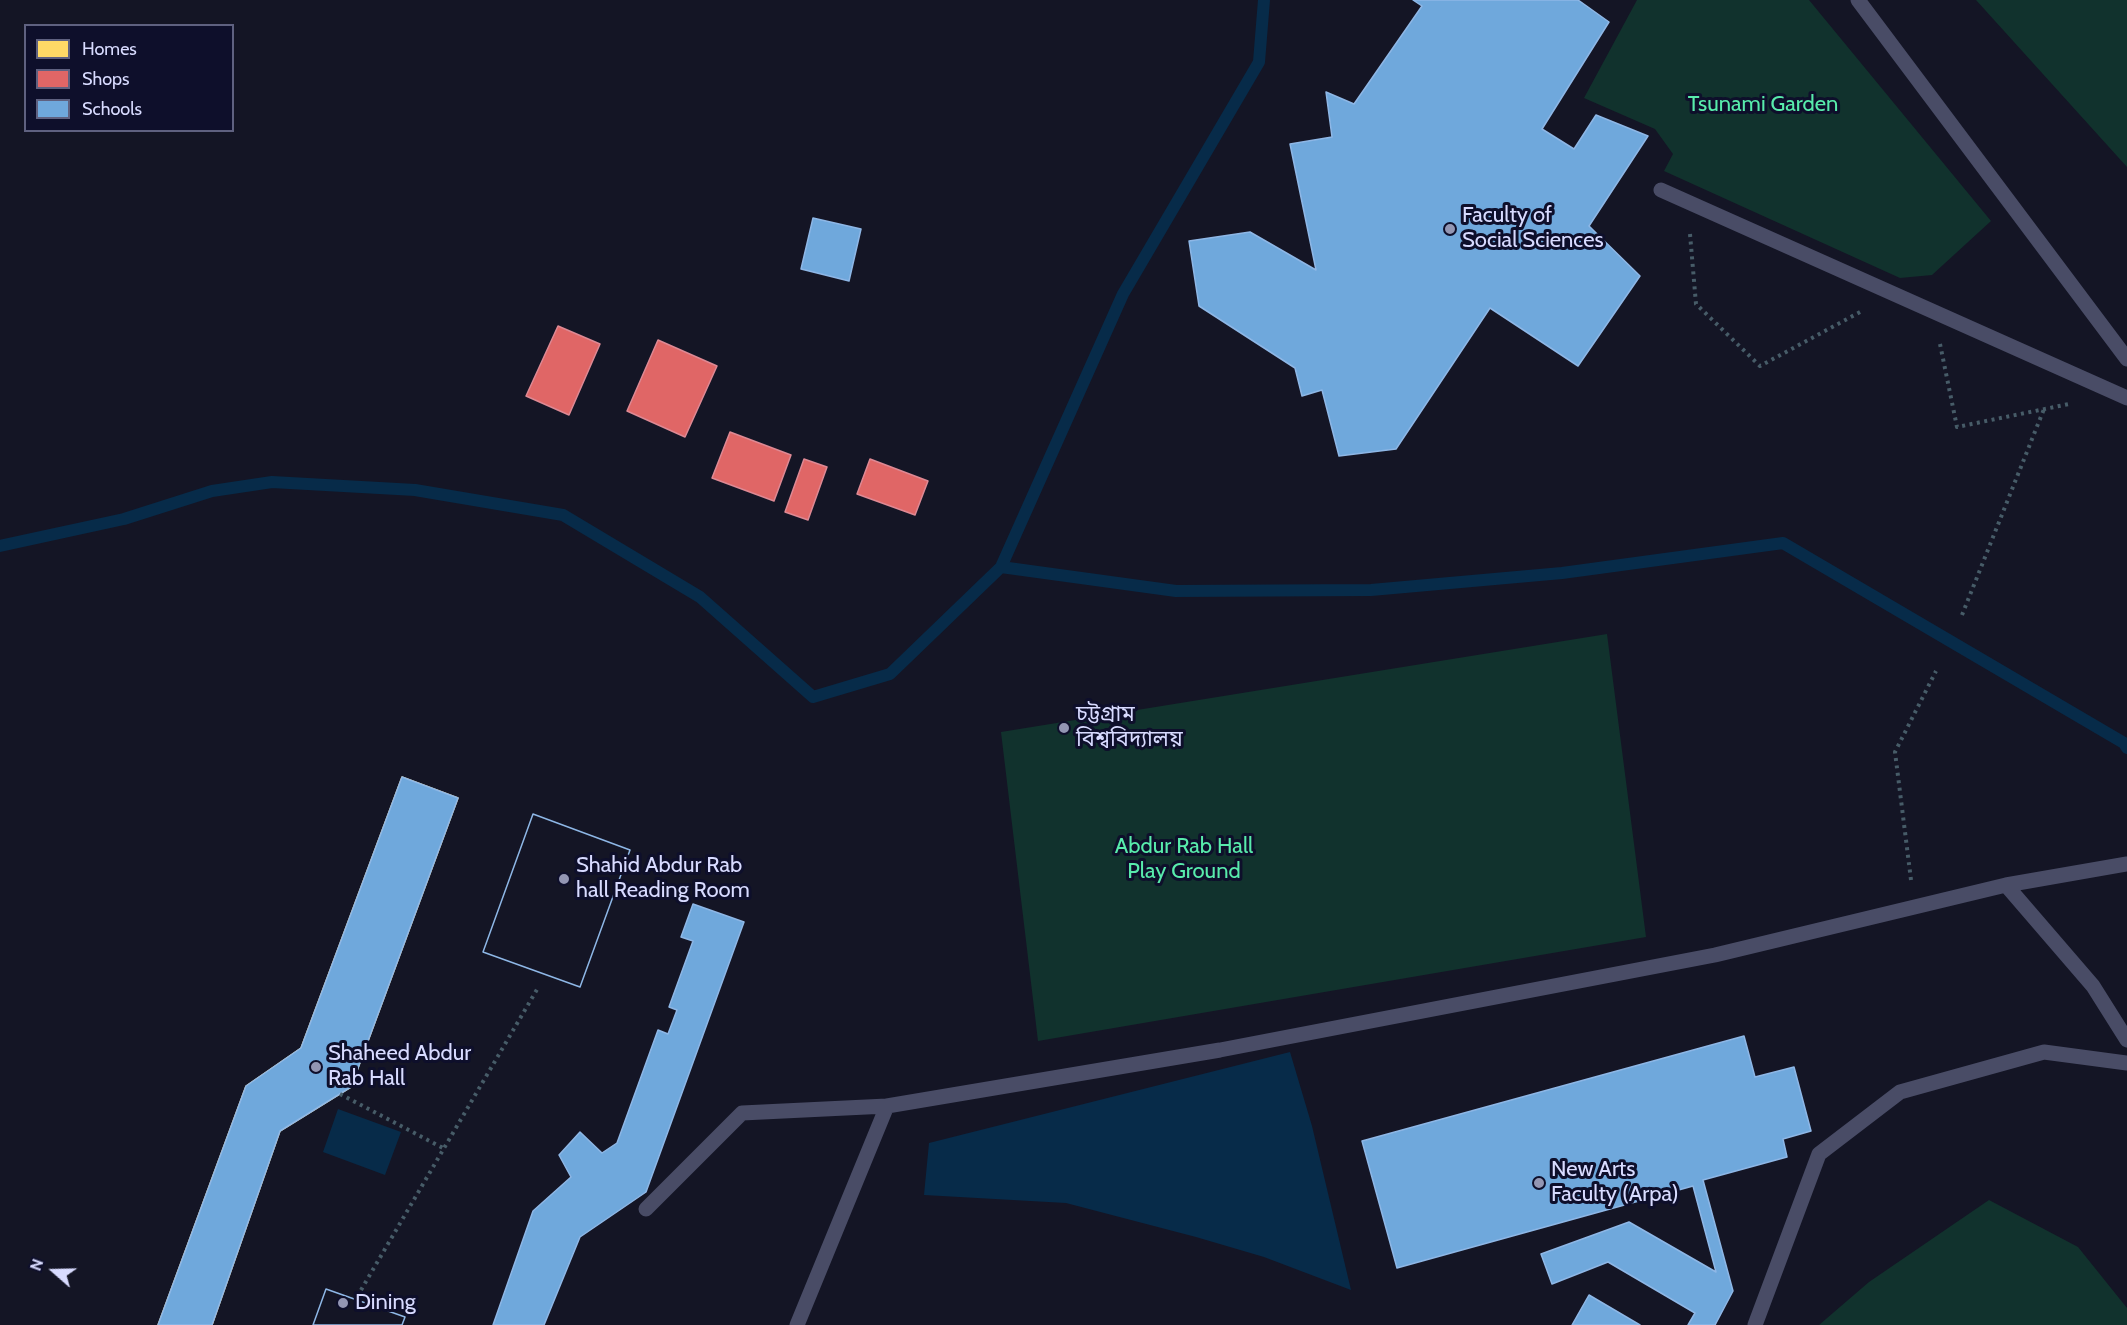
<!DOCTYPE html>
<meta charset="utf-8">
<style>
body{margin:0}
#map{position:relative;width:2127px;height:1325px;overflow:hidden;background:#141525;font-family:Cabin,sans-serif}
canvas{display:block}
.legend{position:absolute;left:24px;top:24px;width:210px;height:108px;box-sizing:border-box;background:#0e0f2b;border:2px solid #5f6180;margin:0;padding:8px 10px;list-style:none;font-size:18px;color:#d8dbff}
.legend li{display:flex;align-items:center;gap:12px;height:30px}
.legend b{width:30px;border:2px solid #5f6180}
.north{position:absolute;left:24px;top:1241px;width:60px;height:60px;-webkit-text-stroke:4px #0e0f2b;paint-order:stroke;rotate:290deg;font-size:16px;font-weight:700;line-height:24px;text-align:center;color:#d8dbff}
.north::after{content:'';display:block;margin:auto;width:21px;height:27px;background:#d8dbff;clip-path:polygon(50% 0,100% 100%,50% 72%,0 100%)}
</style>
<div id="map">
<canvas width="2127" height="1325"></canvas>
<ul class="legend">
<li><b style="height:16px;background:#ffd966"></b>Homes</li>
<li><b style="height:16px;background:#e06666"></b>Shops</li>
<li><b style="height:16px;background:#6fa8dc"></b>Schools</li>
</ul>
<div class="north">N</div>
</div>
<script>
const ctx = document.querySelector('canvas').getContext('2d');
ctx.lineJoin = 'round';
function fill(path, color) {
  ctx.fillStyle = color;
  ctx.fill(path, 'evenodd');
}
function trace(path, color, width, dash) {
  ctx.strokeStyle = color;
  ctx.lineWidth = width;
  ctx.lineCap = dash ? 'butt' : 'round';
  ctx.setLineDash(dash || []);
  ctx.stroke(path);
}
function write(font, color, halo, rows, align = 'center') {
  ctx.font = font + ' Cabin,"Noto Sans Bengali",sans-serif';
  ctx.lineWidth = 6;
  ctx.setLineDash([]);
  ctx.textBaseline = 'middle';
  ctx.strokeStyle = halo;
  ctx.fillStyle = color;
  for (const [text, x, y, turn = 0] of rows) {
    ctx.save();
    ctx.translate(x, y);
    ctx.rotate((+turn || 0) * Math.PI / 180);
    ctx.textAlign = isNaN(turn) ? turn : align;
    if (halo) ctx.strokeText(text, 0, 0);
    ctx.fillText(text, 0, 0);
    ctx.restore();
  }
}
fill(new Path2D(`
 M1637,0H1809L1991,221L1932,275L1900,278L1664,171L1673,154L1655,129L1584,98Z
 M1976,0H2127V167Z
 M1607,634L1646,937L1038,1041L1001,732Z
 M1989,1200L2078,1247L2127,1308V1325H1819L1869,1282Z`), '#11322d');
fill(new Path2D(`
 M1290,1052L1312,1126L1351,1290L1264,1257L1196,1237L1066,1203L924,1195L929,1143Z
 M338,1109L401,1132L385,1175L323,1152Z`), '#072b49');
const homes = new Path2D(`
 M402,777L458,798L351,1087L280,1131L212,1325H158L246,1086L301,1048Z`);
fill(homes, '#ffd966');
trace(homes, '#f3da94', 1.5);
const shops = new Path2D(`
 M558,326L600,344L569,415L526,396Z
 M658,340L717,366L685,437L627,411Z
 M730,432L791,455L774,501L712,478Z
 M804,459L827,467L808,520L785,512Z
 M870,459L928,481L915,515L857,494Z`);
fill(shops, '#e06666');
trace(shops, '#de8994', 1.5);
const schools = new Path2D(`
 M1413,0H1578L1609,22L1542,129L1574,149L1596,115L1648,136L1589,226L1640,276L1578,366L1490,308L1396,449L1339,456L1322,390L1302,396L1295,368L1199,306L1189,241L1250,232L1316,270L1290,144L1332,137L1326,92L1354,104L1422,6Z
 M813,218L861,229L849,281L801,269Z
 M402,777L458,798L351,1087L280,1131L212,1325H158L246,1086L301,1048Z
 M533,814L630,850L580,987L483,952Z
 M533,814L630,850L580,987L483,952Z
 M693,904L744,922L646,1192L580,1237L544,1325H493L533,1211L571,1177L559,1155L580,1132L602,1153L617,1143L658,1030L668,1034L677,1010L669,1007L693,941L681,937Z
 M1744,1036L1755,1077L1794,1067L1811,1131L1783,1139L1787,1157L1703,1180L1733,1291L1715,1325H1688L1695,1313L1608,1262L1552,1284L1541,1254L1629,1222L1716,1272L1693,1186L1397,1268L1362,1141Z
 M326,1289L405,1317L402,1325H313Z
 M326,1289L405,1317L402,1325H313Z
 M1589,1295L1640,1325H1572Z`);
fill(schools, '#6fa8dc');
trace(schools, '#8eb7e6', 1.5);
trace(new Path2D(`
 M0,546L124,519L212,491L272,482L415,490L563,515L700,597L813,697L890,674L1001,567L1176,591L1371,590L1562,573L1783,543L2124,743L2127,748
 M1001,567L1123,294L1259,62L1264,0`), '#072b49', 12);
trace(new Path2D(`
 M1690,234L1696,304L1760,366L1862,311
 M1940,344L1957,427L2069,404
 M1962,615L2044,409
 M1911,880L1895,752L1936,671
 M340,1094L443,1148
 M361,1290L539,986`), '#475c68', 4, [3, 4.5]);
trace(new Path2D(`
 M1858,0L2127,359
 M1661,190L2127,398
 M2006,885L2093,986L2127,1040
 M646,1209L742,1113L887,1106
 M797,1325L887,1106L1220,1050L1715,955L2006,885L2127,864
 M1755,1325L1819,1154L1900,1092L2044,1052L2127,1063`), '#494c66', 15);
for (const [x, y, r, color] of [
 [1450,229,6,"#9396b3"],
 [1064,728,6,"#9396b3"],
 [564,879,6,"#9396b3"],
 [316,1067,6,"#9396b3"],
 [1539,1183,6,"#9396b3"],
 [343,1303,6,"#9396b3"]
]) {
  const dot = new Path2D();
  dot.arc(x, y, r, 0, 2 * Math.PI);
  ctx.fillStyle = color;
  ctx.fill(dot);
  trace(dot, '#0e0f2b', 2);
}
write('22px', '#58ebab', '#0e0f2b', [
 ["Tsunami Garden",1763,105],
 ["Abdur Rab Hall",1184,847],
 ["Play Ground",1184,872]
]);
write('22px', '#d8dbff', '#0e0f2b', [
 ["Faculty of",1462,216],
 ["Social Sciences",1462,241],
 ["চট্টগ্রাম",1076,715],
 ["বিশ্ববিদ্যালয়",1076,740],
 ["Shahid Abdur Rab",576,866],
 ["hall Reading Room",576,891],
 ["Shaheed Abdur",328,1054],
 ["Rab Hall",328,1079],
 ["New Arts",1551,1170],
 ["Faculty (Arpa)",1551,1195],
 ["Dining",355,1303]
], 'left');
</script>
